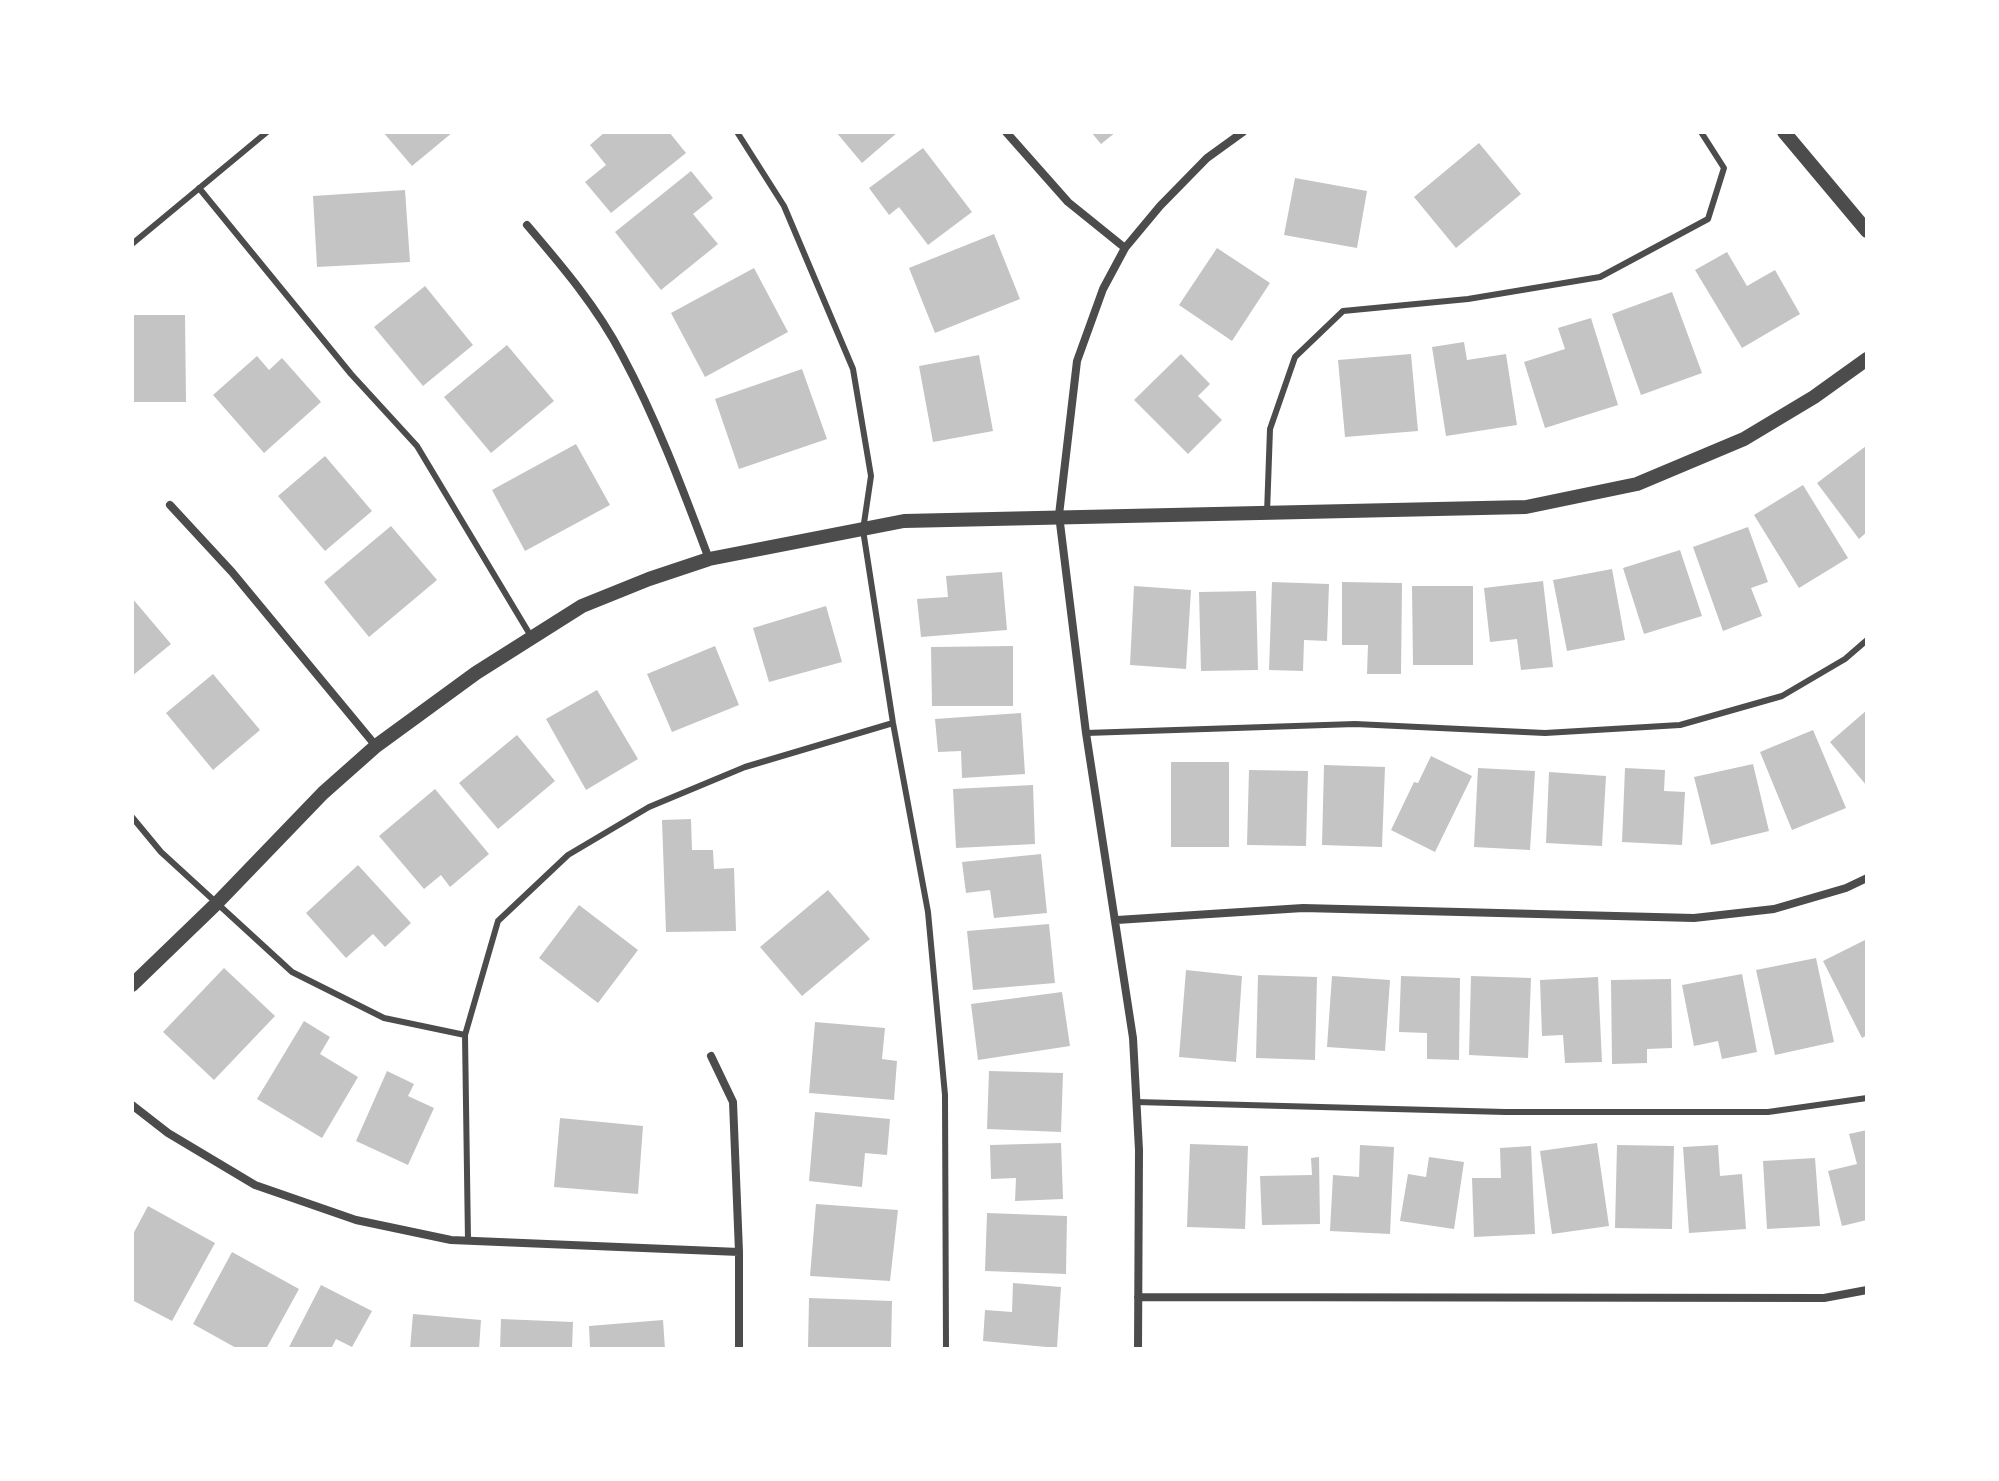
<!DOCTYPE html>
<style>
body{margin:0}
#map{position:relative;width:1999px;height:1481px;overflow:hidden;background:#fff;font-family:"Work Sans",sans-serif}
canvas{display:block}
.frame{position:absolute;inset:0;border:134px solid #fff;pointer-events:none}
</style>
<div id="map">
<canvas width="1999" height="1481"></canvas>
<div class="frame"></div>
</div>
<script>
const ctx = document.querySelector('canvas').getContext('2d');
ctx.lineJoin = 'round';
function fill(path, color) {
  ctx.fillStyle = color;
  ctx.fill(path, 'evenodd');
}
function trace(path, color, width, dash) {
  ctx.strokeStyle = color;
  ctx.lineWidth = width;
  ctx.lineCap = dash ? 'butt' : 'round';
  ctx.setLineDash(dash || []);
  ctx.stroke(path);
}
fill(new Path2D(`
 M383,132H453L412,166Z
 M605,132H669L686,153L611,213L585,182L606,165L590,145Z
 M836,132H898L862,163Z
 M1091,132H1116L1101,144Z
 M1479,143L1521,194L1456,248L1414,197Z
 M923,148L972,212L928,245L899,207L889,215L869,188Z
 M691,171L713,198L693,214L718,244L661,290L615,232Z
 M1295,178L1367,191L1357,248L1284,235Z
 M405,190L410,262L317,267L313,196Z
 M994,234L1020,299L935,333L909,268Z
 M1217,248L1270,283L1232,341L1179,305Z
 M1727,252L1747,286L1775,270L1800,314L1742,348L1695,270Z
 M754,268L788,332L705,377L671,313Z
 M425,286L473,345L423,386L374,327Z
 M1672,292L1702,373L1641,395L1612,314Z
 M132,315H185L186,402H132Z
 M1591,318L1618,405L1545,428L1524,362L1565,349L1558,328Z
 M1464,342L1467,360L1506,354L1517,425L1446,436L1432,347Z
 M507,345L554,401L491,453L444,397Z
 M1181,354L1210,384L1198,396L1222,420L1188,454L1134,400Z
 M1411,354L1418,431L1345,437L1338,360Z
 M979,355L993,431L933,442L919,366Z
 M257,356L269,370L282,358L321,402L264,453L213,395Z
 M802,369L827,439L739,469L715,399Z
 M576,444L610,505L525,551L492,490Z
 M1866,446L1867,532L1859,539L1817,483Z
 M325,456L372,511L325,551L278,496Z
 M1803,485L1848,558L1799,588L1754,515Z
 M391,526L437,580L369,637L324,582Z
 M1748,527L1768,582L1751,588L1762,616L1723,631L1693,547Z
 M1680,550L1702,616L1644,634L1623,568Z
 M1612,569L1625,640L1567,651L1553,580Z
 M1002,572L1007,630L921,637L917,599L948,597L946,576Z
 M1543,581L1553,667L1521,670L1517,639L1490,642L1484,588Z
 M1272,582L1329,584L1327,641L1304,640L1303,671L1269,670Z
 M1342,582L1402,583L1401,674H1367L1368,645H1342Z
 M1134,586L1191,590L1186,669L1130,665Z
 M1412,586H1473V665H1413Z
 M1256,591L1258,670L1201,671L1199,592Z
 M132,598L171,644L132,676Z
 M826,606L842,662L769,682L753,628Z
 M715,646L739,705L672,732L647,674Z
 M1013,646V706H932L931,647Z
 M213,674L260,730L213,770L166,713Z
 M597,690L638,759L586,790L546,719Z
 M1867,710V786L1830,742Z
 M1021,713L1025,774L962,778L961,751L938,752L935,719Z
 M1813,730L1846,808L1792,830L1760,752Z
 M517,735L555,781L498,829L459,783Z
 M1431,756L1472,776L1435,852L1391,830L1414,782L1418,783Z
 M1171,762H1229V847H1171Z
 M1753,764L1769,831L1711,845L1694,777Z
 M1324,765L1385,767L1382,847L1322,845Z
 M1478,768L1535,771L1530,850L1474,847Z
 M1625,768L1665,770L1664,791L1685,792L1682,845L1622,842Z
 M1249,770L1308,771L1306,846L1247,845Z
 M1549,772L1606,776L1602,846L1546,843Z
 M1033,785L1035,844L956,848L953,789Z
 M435,789L489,854L450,887L441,875L424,889L379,836Z
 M691,819L692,850H713L714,869L734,868L736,931L666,932L662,820Z
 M1041,854L1047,913L994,918L990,890L966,893L962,862Z
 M358,865L411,923L385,947L373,934L346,958L306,913Z
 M828,890L870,939L802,996L760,947Z
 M579,905L638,950L598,1003L539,958Z
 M1049,924L1055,983L973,990L967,931Z
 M1867,939V1035L1862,1038L1823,961Z
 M1816,958L1834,1042L1775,1055L1756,970Z
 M224,968L275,1016L214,1080L163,1032Z
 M1186,970L1242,976L1236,1062L1179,1057Z
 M1742,974L1757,1052L1722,1059L1718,1041L1694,1046L1682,985Z
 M1258,975L1317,977L1315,1060L1256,1058Z
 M1332,976L1390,980L1385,1051L1327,1047Z
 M1401,976L1460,978L1459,1060L1427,1059V1033L1399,1032Z
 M1471,976L1531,978L1528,1058L1469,1055Z
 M1598,977L1602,1062L1565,1063L1563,1035L1542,1036L1540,980Z
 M1671,979L1672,1048L1647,1049V1063L1612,1064L1611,980Z
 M1062,992L1070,1046L978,1060L971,1004Z
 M304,1021L330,1037L320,1054L358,1077L322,1138L257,1099Z
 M815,1022L885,1028L882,1059L897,1061L894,1100L809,1093Z
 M387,1071L414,1084L408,1096L434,1108L408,1165L356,1141Z
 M989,1071L1063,1073L1061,1132L987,1129Z
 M815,1112L890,1119L887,1155L865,1153L862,1187L809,1181Z
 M560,1118L643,1126L638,1194L554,1187Z
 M1867,1130V1220L1842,1226L1828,1171L1857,1164L1849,1134Z
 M1061,1143L1063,1199L1015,1201L1016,1178L991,1179L990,1145Z
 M1597,1143L1609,1226L1552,1234L1540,1151Z
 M1190,1144L1248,1146L1245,1229L1187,1227Z
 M1360,1145L1394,1147L1390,1234L1330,1231L1333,1175L1359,1177Z
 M1617,1145L1674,1146L1672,1229L1615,1228Z
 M1718,1145L1720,1176L1742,1174L1746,1229L1689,1233L1683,1147Z
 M1531,1146L1535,1234L1474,1237L1472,1178H1501L1500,1148Z
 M1319,1157L1320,1224L1262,1225L1260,1176L1312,1175L1311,1158Z
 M1429,1157L1464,1162L1454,1229L1400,1221L1408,1174L1426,1177Z
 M1815,1158L1820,1226L1767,1229L1763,1161Z
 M816,1204L898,1210L890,1281L810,1276Z
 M148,1206L215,1243L172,1321L132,1300V1236Z
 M987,1213L1067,1216L1066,1274L985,1271Z
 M232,1252L299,1289L266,1349H238L193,1324Z
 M1013,1283L1061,1287L1057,1348L983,1341L985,1310L1012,1312Z
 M321,1285L372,1311L352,1347L336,1339L331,1349H288Z
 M809,1298L892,1301L891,1349H808Z
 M413,1314L481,1320L479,1349H410Z
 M501,1319L573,1322L572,1349H500Z
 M663,1320L665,1349H590L589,1326Z`), '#c4c4c4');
trace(new Path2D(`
 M737,132L784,206L853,369L871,476L863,530L893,723L928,912L945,1095L946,1349
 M199,188L351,374L417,446L532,638
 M132,244L267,132
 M1267,513L1270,429L1295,357L1343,311L1468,299L1600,277L1708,219L1724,168L1701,132
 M1086,733L1355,724L1545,733L1680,725L1782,696L1845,659L1867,640
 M132,817L161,852L292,972L384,1018L465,1035
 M1136,1102L1505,1112H1768L1867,1098
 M468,1241L465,1035L498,921L568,855L649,807L745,767L893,723`), '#4c4c4c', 6);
trace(new Path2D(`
 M1006,132L1068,202L1125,248
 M527,225C562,266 597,307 622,355C657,420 683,490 709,559
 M170,505L232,572L376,746
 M1117,920L1303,908L1694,918L1774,909L1846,888L1867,878
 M711,1056L733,1102L739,1252V1349
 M132,1105L168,1133L255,1185L356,1220L451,1240L739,1252
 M1138,1297L1824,1298L1867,1290
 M1138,1349L1139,1150L1133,1038L1086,733L1059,515L1077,361L1103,289L1125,248L1160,206L1207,158L1243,132`), '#4c4c4c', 8);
trace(new Path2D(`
 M1784,132L1867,231
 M132,985L217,903L323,793L376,746L476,673L582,606L649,579L709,559L904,521L1526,507L1637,484L1744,439L1814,397L1867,359`), '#4c4c4c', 14);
</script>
